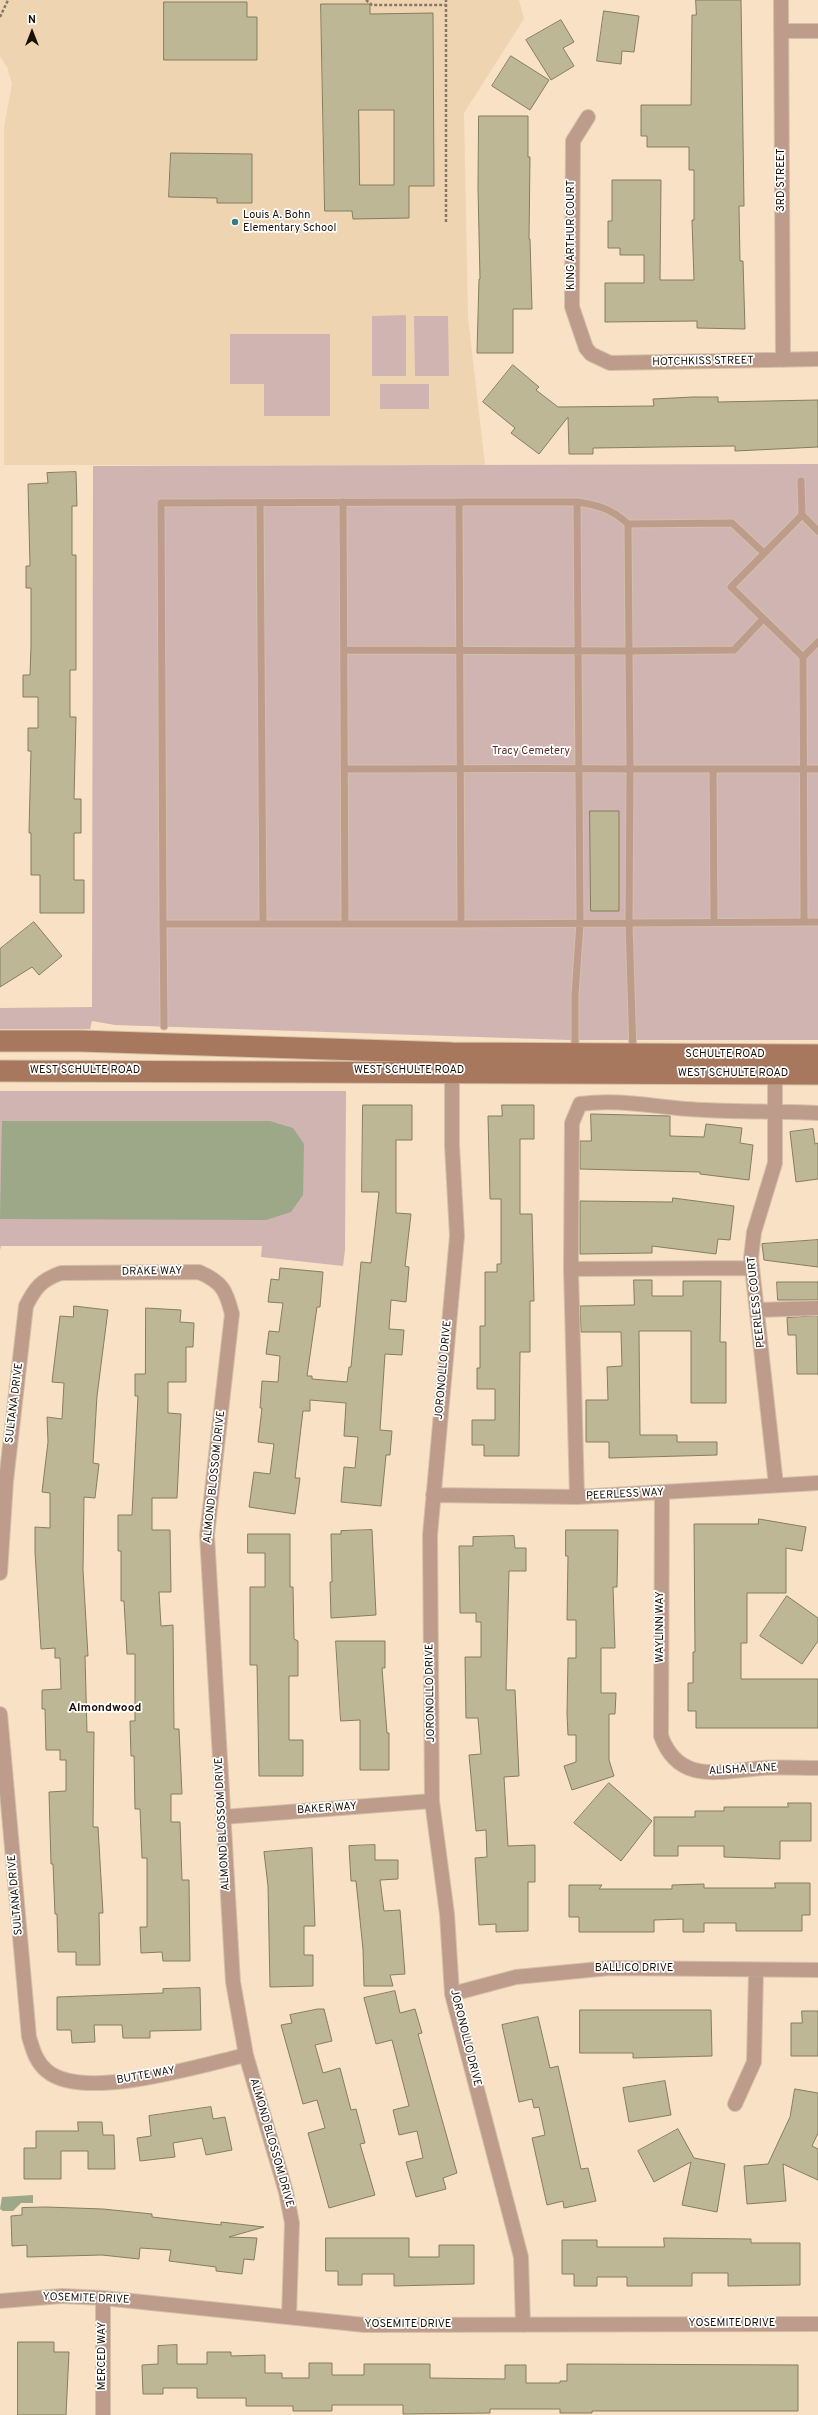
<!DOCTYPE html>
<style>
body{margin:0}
#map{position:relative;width:818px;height:2415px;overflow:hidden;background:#f8e1c5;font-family:Overpass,sans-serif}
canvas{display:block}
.north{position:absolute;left:12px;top:12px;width:40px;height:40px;-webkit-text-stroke:3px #fff;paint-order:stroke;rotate:0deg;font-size:11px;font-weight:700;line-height:16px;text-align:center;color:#191107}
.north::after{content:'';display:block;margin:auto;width:14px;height:18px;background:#191107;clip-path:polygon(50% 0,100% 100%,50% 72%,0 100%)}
</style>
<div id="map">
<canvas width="818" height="2415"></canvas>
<div class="north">N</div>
</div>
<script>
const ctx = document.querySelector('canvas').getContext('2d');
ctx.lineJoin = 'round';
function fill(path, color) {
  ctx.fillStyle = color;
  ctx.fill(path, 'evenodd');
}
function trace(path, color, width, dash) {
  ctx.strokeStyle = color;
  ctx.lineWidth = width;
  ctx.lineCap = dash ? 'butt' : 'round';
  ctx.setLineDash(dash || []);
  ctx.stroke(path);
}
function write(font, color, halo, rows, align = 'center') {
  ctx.font = font + ' Overpass,sans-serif';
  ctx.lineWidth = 3.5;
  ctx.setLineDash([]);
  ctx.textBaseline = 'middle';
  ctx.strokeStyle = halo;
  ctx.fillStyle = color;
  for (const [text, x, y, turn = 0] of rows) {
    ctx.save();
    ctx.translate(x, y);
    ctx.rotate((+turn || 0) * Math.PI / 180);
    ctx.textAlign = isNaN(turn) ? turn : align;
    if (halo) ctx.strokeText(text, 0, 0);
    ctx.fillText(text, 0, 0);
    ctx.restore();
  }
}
fill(new Path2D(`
 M0,0H519L524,19L464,113L468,317L485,465H4V127L12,84L7,67L0,56Z`), '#efd4b1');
fill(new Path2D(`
 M406,315V376H372V316Z
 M414,316H448L449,376H415Z
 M230,334H330V416H264V384H230Z
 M380,384H429V409H380Z
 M818,464V1040H569L115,1025L92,1021L90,1029H0V1008L92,1007L93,466Z
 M0,1091H346L345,1250L343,1266L261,1257L262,1246H1L0,1250Z`), '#d0b4b1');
fill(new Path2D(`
 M2,1121H270L293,1128L304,1144L303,1195L291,1212L266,1220L0,1219Z
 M33,2195V2203H21L13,2211H3L0,2209L2,2197Z`), '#9da889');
const building = new Path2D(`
 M696,0H741L744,206H739L740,261H743L745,329L697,328V321L605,322V283H644V255H620V248H608V221H612V180H661L660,280H694L692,220H694V170H689V147H647V136H641V105H691L692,15H696Z
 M164,2H247V17H257V60H164Z
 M321,4H370V14L433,13L434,186H409V218L353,219L352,211H325ZM359,110H394V185H360Z
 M604,11L639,16L634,52L622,51L621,64L597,61Z
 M561,20L574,42L563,48L574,66L551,80L526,40Z
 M511,56L549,80L530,110L492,86Z
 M479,116H528V157H530L529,239H530L532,309H513V353H477L479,279H480L478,188Z
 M171,153L252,154V203H217V198L169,197Z
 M513,365L539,387L536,390L558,407L654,406L653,399L693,397H718V402L818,400V447L735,451V446L593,448V454H569L568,417L539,454L511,433L515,428L483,402Z
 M76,472L77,506H72V555H76V670H70V717H76L74,799H81V833H74V880H84V913H40V875H31V833H29L31,751H28V728H38V697H23V675H30L31,647V588H26V566H30L28,484L48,483L47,473Z
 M590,811H619V911H591Z
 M34,922L62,956L39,975L32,967L0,987V949Z
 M363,1105H412V1140H396V1213L411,1214L405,1266L409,1267L406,1302L391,1300L389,1329L404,1330L402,1355L385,1354L380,1430L392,1431L390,1455H386L381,1506L341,1502L344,1467L355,1468L358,1437L344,1436L346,1403L310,1400V1411H303L295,1478H300L295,1514L249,1507L254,1472L270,1474L274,1444L258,1442L262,1408H260L262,1381L278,1382L280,1356L266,1354L269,1331L279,1332L283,1303L268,1302L271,1279L279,1280L280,1268L323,1272L320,1307H317L307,1376H312V1379L347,1382L349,1367H351L361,1262L371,1263L379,1192H362Z
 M502,1105H534V1139H520V1214H532L534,1301H530V1352H520L519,1456H484V1445H472V1420H495V1389H477V1368H480V1326H485V1272H497V1264H501V1199H490L488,1116H502Z
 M591,1114L670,1116V1136L704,1137L706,1124L742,1128L740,1143L753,1145L749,1180L700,1174V1172L580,1169V1141H591Z
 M813,1129L815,1144L818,1143V1179L796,1182L790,1132Z
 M673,1198L734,1206L730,1240L718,1239L716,1254L652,1246V1253L580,1254V1201L672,1202Z
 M818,1240V1267L764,1260L762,1244Z
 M634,1280H652V1296H683V1281H721L720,1342H726V1403H691V1331H639L640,1435H677V1442H717V1455L609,1458V1442H586V1400H608L607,1367L622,1366L621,1332H581L580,1306L634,1305Z
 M777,1282H818V1300H778Z
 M74,1306L108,1310L97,1396L93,1463L99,1464L95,1498L84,1497L83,1570L88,1656H85L87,1732H94L93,1827H98L103,1913H99L100,1965H76V1952H58L57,1914H55L53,1864H51L49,1792L66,1791V1760H60V1750H46L45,1709H42V1690L61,1689L60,1658H55V1648L41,1649L35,1552V1527L50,1528V1493L42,1492L48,1442L47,1417L62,1419L64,1383L52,1382L60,1316L73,1317Z
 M146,1308L181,1310L180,1322L194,1323L193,1347H186V1382H168V1413L181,1414L177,1498H152V1530H170L171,1592H159L161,1626L173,1625L174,1729H179L182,1794H171V1822H180L182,1880H189L190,1961H163L162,1952L141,1953L140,1927H147V1858H142L140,1809H135L134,1756H131L130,1721H135V1654H127L124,1601H121V1551H118V1515H132L138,1396H135V1374H145Z
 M818,1316V1374H797L796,1335H788L787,1318Z
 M759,1519L806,1527L802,1551L786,1548V1593H747V1643H741V1679H818V1728H696V1711H688V1683H693V1652H695L694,1524H758Z
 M372,1530L376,1615L331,1618L330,1582H332L331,1534H341V1531Z
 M566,1530H618L617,1587H613L615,1648H601V1693H616L615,1714H609V1760L614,1776L572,1790L564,1766L576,1762V1735H568L567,1714L568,1658H576V1620H567L568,1556H566Z
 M248,1534H290V1587H293L294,1639L298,1641V1676H289V1740H303V1776H259L257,1665H250V1587H265V1553H248Z
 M514,1536L515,1548H526V1571H509L506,1690H515L519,1776L504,1777L508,1846L535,1845V1882H528V1931L496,1932V1924L479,1925L475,1858L487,1857L486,1830L476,1831L469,1755L481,1754L478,1718H466L465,1657H481V1622H476V1613H460L459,1546H473V1537Z
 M787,1596L818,1618V1641L802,1664L760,1636Z
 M336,1641H385V1668H382L387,1733H389V1770H360V1720L341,1721Z
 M609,1783L652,1821L621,1861L574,1823Z
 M788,1803H811V1841H780V1859L724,1857V1846H678V1856H654V1817H695V1811H724V1807H788Z
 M375,1845V1860H398V1879L380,1880L384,1911L400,1910L405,1974L390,1975L393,1986H364L363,1949L356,1881H351L349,1846Z
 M312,1848L315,1926H304V1955H313V1986L270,1987L268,1886L264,1852Z
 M775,1883H810V1915H802V1931H736V1923H704V1932H683V1919L654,1920V1932H579V1917H569V1885H602L599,1889H672V1885L704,1884V1888H775Z
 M200,1988L201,2030L150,2031V2038H123L122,2025H94L95,2042L72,2043L71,2030H57V1997L163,1993V1989Z
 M395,1991L400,2013L415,2009L422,2033L418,2034L457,2173L443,2178L446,2189L416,2197L406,2162L423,2158L417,2131L399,2135L393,2110L409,2106L392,2040L376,2044L364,1998Z
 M318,2009H324L332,2041L315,2045L323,2073L340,2068L351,2110L356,2109L365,2143L360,2144L375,2195L329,2208L308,2133L325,2128L317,2100L303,2104L281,2025L292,2023L290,2015Z
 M580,2010H711L712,2056L633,2058V2053H580Z
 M802,2011H818V2056H791V2023H802Z
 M538,2017L550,2068L558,2066L581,2169L588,2168L596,2201L564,2208L563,2201L547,2205L532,2138L545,2135L539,2107L534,2108L532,2099L519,2102L502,2025Z
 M665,2081L671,2115L629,2122L623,2088Z
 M795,2089L818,2093V2133L812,2146L818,2149V2180L783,2164L786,2201L747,2204L744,2166L768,2164L790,2117Z
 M211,2107L213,2119L225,2117L232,2150L206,2155L202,2138L173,2143L175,2157L140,2161L137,2138L151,2136L149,2116Z
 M78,2122H102L103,2135H114L115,2169H88V2151H61V2179H24V2148H36V2131H78Z
 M678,2129L694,2158L725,2164L717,2212L682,2205L691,2162L654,2182L638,2151Z
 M46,2207L103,2209L152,2214V2217L221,2225V2222L264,2227L229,2237L257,2238L254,2260L244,2259L242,2274L216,2271V2267L169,2261L171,2250L140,2248L139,2259L102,2255L27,2257V2245L12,2246L11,2216L22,2215V2208Z
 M326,2238H409V2257H439V2245H474V2284L394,2286V2274H362V2285H338V2271H326Z
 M664,2238L751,2239V2243H800V2285L728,2286V2273H692V2286H627V2277H597V2286H574V2274H562V2240H597V2247H664Z
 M18,2342H54V2352H69L66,2415H18Z
 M177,2345V2364H207V2352H231V2356L265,2355V2373H282V2378H309V2363H332V2375H364V2364H430V2378L505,2379V2365H526V2383H560V2381H567V2364L798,2365V2411H592V2413H560V2409H490V2413L403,2414V2405H332V2411H293V2406H246V2398H197V2388H163V2394H143L142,2365L158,2364V2346Z`);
fill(building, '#bdb796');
trace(building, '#847e5f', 1);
const lane = new Path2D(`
 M801,481L802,515L818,531
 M343,502L345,924
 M459,502L161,503L163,924H461
 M577,502C598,505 612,509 628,524
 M260,503L263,924
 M802,515L731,587L803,657L818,642
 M763,619L734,650L629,651L628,524L732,523L764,553
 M344,650L629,651L630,769H818
 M803,657L804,922
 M345,769C440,769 535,768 630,769L629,923L461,924C461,783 460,642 459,502H577L580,923L575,995V1053
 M713,769L714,922
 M163,924L164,1026
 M633,1053L629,923L818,922`);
const street = new Path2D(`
 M781,0L783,360
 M781,31H818
 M588,117L573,141L572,307L586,348L591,354L610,363L818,359
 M452,1065V1145L457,1236L430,1535L432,1801L447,1914L452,1994L521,2257L523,2325
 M775,1074V1163L754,1232L751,1258L776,1485
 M571,1269L752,1268
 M758,1310L818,1308
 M662,1493L661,1736C679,1785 720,1771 763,1768C781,1767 800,1768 818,1768
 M433,1495L577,1497L818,1483
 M577,1497L571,1269L572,1123L580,1104C622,1098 663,1109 705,1110C742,1112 780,1111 818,1113
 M0,1573L6,1481L26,1306C35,1288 41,1280 61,1273L199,1272C222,1282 226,1290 232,1314L207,1535L233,1982L246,2055L286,2192L292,2223L289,2316
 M0,1714L29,2037C33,2050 36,2062 47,2071C84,2102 201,2065 246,2055
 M223,1817L432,1801
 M452,1994L516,1977L610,1968L818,1970
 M735,2104L754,2062L756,1971
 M103,2298V2415
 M0,2301L62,2296L103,2298L365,2325L818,2324`);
const secondary = new Path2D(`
 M0,1041H80L452,1053L818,1055
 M0,1071L818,1074`);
trace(lane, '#d4c0a7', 9);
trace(street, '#d4c0a7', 16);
trace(secondary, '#d4c0a7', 23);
trace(new Path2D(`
 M366,0L372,5H446
 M0,17L8,0
 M446,222V0`), '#867764', 2.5, [3, 2]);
trace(lane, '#be9c8b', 7);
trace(street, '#be9c8b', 14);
trace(secondary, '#a8785e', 21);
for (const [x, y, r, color] of [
 [235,222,4,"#357e7f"]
]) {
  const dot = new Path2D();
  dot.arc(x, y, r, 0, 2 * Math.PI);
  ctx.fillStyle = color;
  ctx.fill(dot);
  trace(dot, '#fff', 1.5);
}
write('11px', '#191107', '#fff', [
 ["3RD STREET",782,180,-90],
 ["KING ARTHUR COURT",572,235,-90],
 ["HOTCHKISS STREET",703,362,-1],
 ["SCHULTE ROAD",725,1055],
 ["WEST SCHULTE ROAD",85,1071],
 ["WEST SCHULTE ROAD",409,1071],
 ["WEST SCHULTE ROAD",733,1074],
 ["DRAKE WAY",152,1272,-1],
 ["PEERLESS COURT",757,1302,-96],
 ["JORONOLLO DRIVE",444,1370,-85],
 ["SULTANA DRIVE",15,1403,-83],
 ["ALMOND BLOSSOM DRIVE",215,1477,-84],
 ["PEERLESS WAY",625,1495,-3],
 ["WAYLINN WAY",661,1627,-90],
 ["JORONOLLO DRIVE",431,1693,-91],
 ["ALISHA LANE",743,1770,-3],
 ["BAKER WAY",327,1809,-4],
 ["ALMOND BLOSSOM DRIVE",223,1824,-93],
 ["SULTANA DRIVE",16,1895,-95],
 ["BALLICO DRIVE",634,1969],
 ["JORONOLLO DRIVE",465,2038,76],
 ["BUTTE WAY",146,2076,-10],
 ["ALMOND BLOSSOM DRIVE",271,2143,74],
 ["YOSEMITE DRIVE",86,2299,2],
 ["YOSEMITE DRIVE",732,2324],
 ["YOSEMITE DRIVE",408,2325],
 ["MERCED WAY",103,2356,-90]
]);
write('11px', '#191107', '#fff', [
 ["Louis A. Bohn",243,216],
 ["Elementary School",243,229]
], 'left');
write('11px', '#5e2b29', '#fff', [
 ["Tracy Cemetery",531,752]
]);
write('bold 12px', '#191107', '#fff', [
 ["Almondwood",105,1709]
]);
</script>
